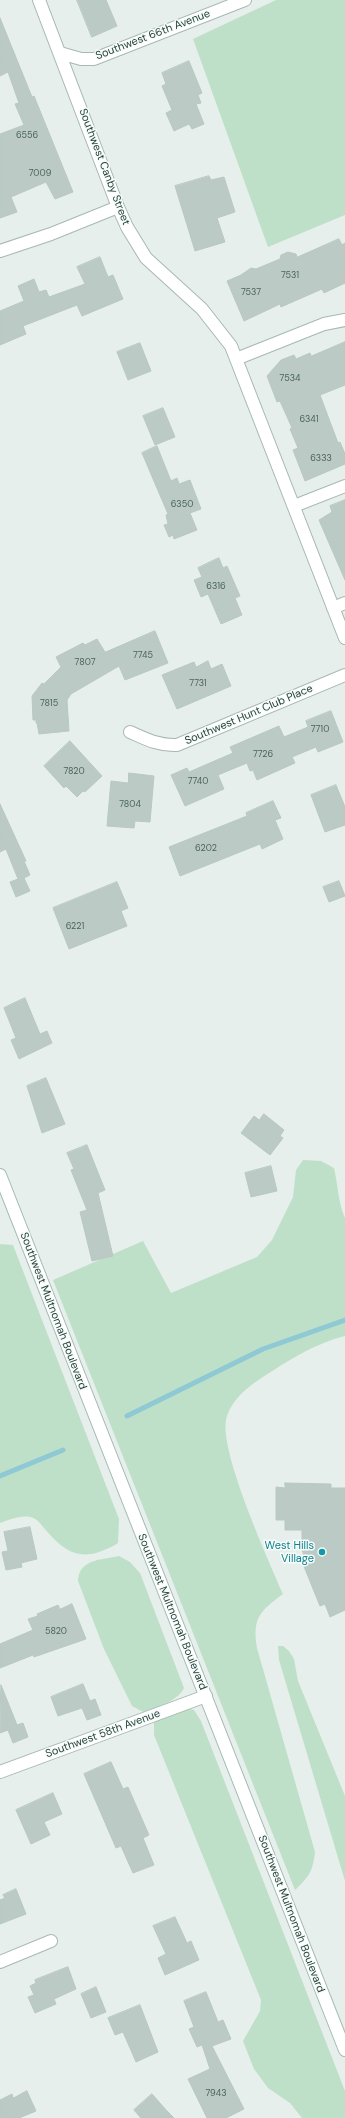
<!DOCTYPE html>
<style>
body{margin:0}
canvas{display:block;background:#e6efeb}
</style>
<canvas width="345" height="2118"></canvas>
<script>
const ctx = document.querySelector('canvas').getContext('2d');
ctx.lineJoin = 'round';
function fill(path, color) {
  ctx.fillStyle = color;
  ctx.fill(path, 'evenodd');
}
function trace(path, color, width, dash) {
  ctx.strokeStyle = color;
  ctx.lineWidth = width;
  ctx.lineCap = dash ? 'butt' : 'round';
  ctx.setLineDash(dash || []);
  ctx.stroke(path);
}
function write(font, color, halo, rows, align = 'center') {
  ctx.font = font + ' "DM Sans",sans-serif';
  ctx.lineWidth = 3;
  ctx.setLineDash([]);
  ctx.textBaseline = 'middle';
  ctx.strokeStyle = halo;
  ctx.fillStyle = color;
  for (const [text, x, y, turn = 0] of rows) {
    ctx.save();
    ctx.translate(x, y);
    ctx.rotate((+turn || 0) * Math.PI / 180);
    ctx.textAlign = isNaN(turn) ? turn : align;
    if (halo) ctx.strokeText(text, 0, 0);
    ctx.fillText(text, 0, 0);
    ctx.restore();
  }
}
fill(new Path2D(`
 M276,0H345V215L268,247L193,39Z
 M303,1160L321,1161L334,1168C338,1185 338,1202 345,1218V1336C320,1342 295,1356 274,1370C256,1381 234,1395 227,1416C216,1446 269,1561 283,1594C260,1611 252,1618 257,1648L315,1852C313,1871 309,1877 295,1890L53,1280L143,1241L171,1293L257,1257L272,1240L293,1197L296,1170Z
 M0,1244L13,1245L119,1519L118,1543C111,1548 104,1550 96,1553C72,1559 59,1545 44,1528C40,1523 36,1518 30,1517C20,1515 9,1520 0,1523Z
 M119,1556L130,1562L140,1573L184,1688C177,1702 158,1706 143,1712L132,1706L104,1649L78,1581C79,1559 101,1560 119,1556Z
 M278,1646H283L289,1651L294,1659L298,1681L345,1796V1881L279,1660Z
 M186,1708L194,1710L201,1721L345,2091V2118H302L290,2103L268,2088L254,2069L243,2041L260,2011L261,2000L154,1735V1722L164,1716Z`), '#bfe0c8');
trace(new Path2D(`
 M127,1416L263,1349L345,1320
 M0,1476L63,1450`), '#8ec9d4', 5);
const building = new Path2D(`
 M77,0H106L117,26L92,37Z
 M0,18L32,97L34,96L73,192L55,199L46,182L11,197L17,212L0,218V134L24,125L15,104L19,103L8,72L0,76Z
 M189,61L202,93L198,95L201,103L196,104L204,124L192,129L189,124L174,131L166,113L172,110L162,86L166,84L162,73Z
 M209,176L211,180L224,177L235,212L217,218L225,242L195,251L175,186Z
 M339,239L342,245L345,243V283L324,293L322,289L281,307L280,304L244,321L227,281L241,275L251,268L256,269L280,259L281,255L288,252L296,254L297,257Z
 M100,257L108,277L113,275L123,299L82,316L77,305L23,326L26,334L0,345V311L24,301L18,286L34,279L39,292L46,290L49,297L85,284L77,267Z
 M345,342V385L320,395L338,443L340,442L345,454V464L305,481L293,450L298,448L290,429L292,428L280,401L277,402L267,376L281,360L294,355L296,359L310,353L311,356Z
 M140,343L151,371L128,380L117,352Z
 M163,408L175,437L155,445L143,416Z
 M157,446L171,481L177,478L179,484L190,480L201,509L190,513L197,530L174,539L173,535L169,537L164,525L168,524L166,515L168,514L142,453Z
 M345,500V580L319,520L332,512L330,506Z
 M219,558L223,568L227,566L240,596L235,598L242,615L221,624L208,594L201,597L194,580L202,577L198,568Z
 M155,631L168,663L125,680L119,666L71,694L67,700L69,731L39,734L37,723H36V720H33L32,696L42,683L44,684L61,667L56,657L83,643L85,645L97,639L105,652Z
 M208,661L211,669L222,664L231,686L177,709L162,675L194,662L196,667Z
 M331,711L343,742L318,752L316,747L292,757L295,763L257,780L253,770L250,771L247,763L218,775L224,789L185,806L171,775L187,768L189,772L233,753L230,747L279,726L284,737L308,727L306,721Z
 M70,741L102,776L85,792L83,791L77,797L66,786L64,788L44,766Z
 M129,773L154,776L150,822L135,821L134,828L107,826L111,781L128,783Z
 M336,785L345,807V825L325,832L311,795Z
 M273,801L281,818L275,820L283,839L262,849L260,844L180,876L169,847L247,816L246,813Z
 M0,804L26,861H24L30,875L24,878L30,891L16,897L10,882L18,879L6,849L0,852Z
 M339,881L345,896L329,902L323,887Z
 M117,882L128,908L121,911L127,926L69,949L53,908Z
 M25,998L40,1034L47,1031L52,1043L19,1059L11,1040L16,1038L4,1008Z
 M46,1078L65,1124L42,1133L27,1086Z
 M264,1114L284,1130L280,1136L283,1138L270,1155L241,1133L254,1116L259,1120Z
 M87,1145L105,1190L98,1193L113,1256L92,1261L80,1212L87,1210L71,1170L74,1169L67,1153Z
 M271,1166L277,1191L251,1197L245,1173Z
 M285,1483L331,1484V1488H345V1610L330,1617L325,1604L320,1606L303,1564L307,1562L302,1550V1530H285V1520H276V1487L285,1488Z
 M30,1527L37,1559L21,1563L22,1567L6,1570L2,1552L8,1551L4,1532Z
 M72,1604L86,1639L34,1657L33,1655L0,1668V1644L33,1630L28,1619L38,1616L37,1614L58,1605L60,1609Z
 M83,1684L90,1701L95,1699L101,1715L87,1720L82,1708L58,1716L51,1697Z
 M1,1685L17,1725L23,1723L28,1737L13,1743L8,1730L0,1733Z
 M111,1762L123,1789L128,1787L149,1835L143,1838L154,1865L133,1873L121,1846L116,1848L84,1774Z
 M53,1793L62,1814L44,1822L50,1835L31,1844L16,1810Z
 M16,1889L26,1914L0,1924V1900L5,1898L3,1895Z
 M175,1917L187,1943L191,1941L199,1960L165,1975L158,1958L166,1954L153,1926Z
 M68,1967L76,1989L54,1999L56,2004L35,2013L28,1997L34,1995L30,1986L36,1983L35,1980Z
 M96,1987L106,2012L91,2018L81,1994Z
 M206,1992L218,2022L223,2020L231,2039L212,2046L244,2109L226,2118H207L188,2079L210,2069L202,2045L197,2047L189,2029L194,2027L184,2001Z
 M140,2005L158,2052L136,2062L123,2032L115,2035L108,2018Z
 M27,2091L36,2111L19,2118H0V2100L12,2094L13,2098Z
 M152,2094L167,2111L174,2118H141L134,2110Z`);
fill(building, '#bbcac4');
trace(building, '#b8c9c2', 1);
const street = new Path2D(`
 M39,0L118,207L127,227L146,258L202,309L231,346L345,638
 M60,53L81,59H94L245,0
 M0,251L51,234L118,207
 M236,359L324,324L345,320
 M294,506L345,486
 M333,608L345,603
 M130,732C146,739 159,746 177,745L345,675
 M0,1772L206,1696
 M0,1962L51,1941`);
const secondary = new Path2D(`
 M0,1175L345,2050`);
trace(street, '#a8b8b2', 14);
trace(secondary, '#a4bbb3', 14);
trace(street, '#fff', 12);
trace(secondary, '#fff', 12);
for (const [x, y, r, color] of [
 [322,1552,4,"#0f9aa8"]
]) {
  const dot = new Path2D();
  dot.arc(x, y, r, 0, 2 * Math.PI);
  ctx.fillStyle = color;
  ctx.fill(dot);
  trace(dot, '#f7fbf9', 1.5);
}
write('9px', '#4a645c', null, [
 ["6556",27,136],
 ["7009",40,174],
 ["7531",290,276],
 ["7537",251,293],
 ["7534",290,379],
 ["6341",309,420],
 ["6333",321,459],
 ["6350",182,505],
 ["6316",216,587],
 ["7745",143,656],
 ["7807",85,663],
 ["7731",198,684],
 ["7815",49,704],
 ["7710",320,730],
 ["7726",263,755],
 ["7820",74,772],
 ["7740",198,782],
 ["7804",130,805],
 ["6202",206,849],
 ["6221",75,927],
 ["5820",56,1632],
 ["7943",216,2094]
]);
write('11px', '#24423a', '#f7fbf9', [
 ["Southwest 66th Avenue",153,35,-21],
 ["Southwest Canby Street",104,167,69],
 ["Southwest Hunt Club Place",249,715,-23],
 ["Southwest Multnomah Boulevard",53,1311,69],
 ["Southwest Multnomah Boulevard",172,1612,68],
 ["Southwest 58th Avenue",103,1734,-20],
 ["Southwest Multnomah Boulevard",291,1914,69]
]);
write('11px', '#0d838f', '#f7fbf9', [
 ["West Hills",314,1546],
 ["Village",314,1559]
], 'right');
</script>
